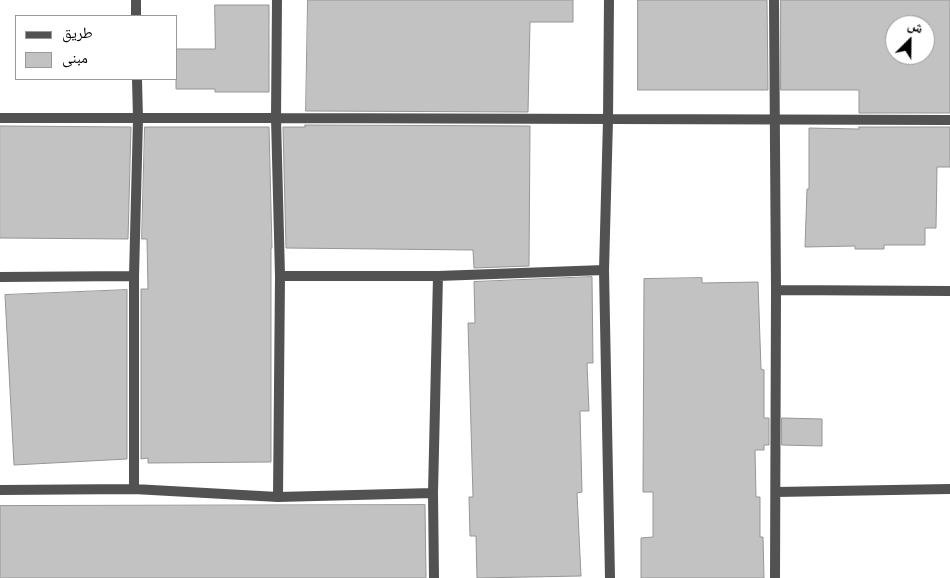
<!DOCTYPE html>
<meta charset="utf-8">
<style>
body{margin:0}
#map{position:relative;width:950px;height:578px;overflow:hidden;background:#fff;font-family:"Sofia Sans Condensed","Noto Naskh Arabic",sans-serif}
canvas{display:block}
.legend{position:absolute;left:15px;top:15px;width:162px;height:65px;box-sizing:border-box;background:#fff;border:1px solid #999;margin:0;padding:6px 9px;list-style:none;font-size:15px;color:#000}
.legend li{display:flex;align-items:center;gap:10px;height:25px}
.legend b{width:25px;border:1px solid #999}
.north{position:absolute;left:885px;top:15px;width:50px;height:50px;box-sizing:border-box;background:#fff;border:1px solid #999;border-radius:50%;rotate:23deg;font-size:14px;font-weight:700;line-height:20px;text-align:center;color:#000}
.north::after{content:'';display:block;margin:auto;width:18px;height:22px;background:#000;clip-path:polygon(50% 0,100% 100%,50% 72%,0 100%)}
</style>
<div id="map">
<canvas width="950" height="578"></canvas>
<ul class="legend">
<li><b style="height:6px;background:#525252"></b>طريق</li>
<li><b style="height:14px;background:#c2c2c2"></b>مبنى</li>
</ul>
<div class="north">ش</div>
</div>
<script>
const ctx = document.querySelector('canvas').getContext('2d');
ctx.lineJoin = 'round';
function fill(path, color) {
  ctx.fillStyle = color;
  ctx.fill(path, 'evenodd');
}
function trace(path, color, width, dash) {
  ctx.strokeStyle = color;
  ctx.lineWidth = width;
  ctx.lineCap = dash ? 'butt' : 'round';
  ctx.setLineDash(dash || []);
  ctx.stroke(path);
}
const building = new Path2D(`
 M308,0H573V22H530L528,112L306,111Z
 M638,0H767L768,90H638Z
 M781,0H950V113H859V90H781ZM895,25H925V55H895Z
 M215,5H269V92H215V89H176V49H215Z
 M305,125L530,126L529,266L474,268L473,250L286,248L283,127H305Z
 M0,126L131,127L128,239L0,238Z
 M145,127H269L272,248H271V462L148,463V458L141,459V289H148L147,239H142Z
 M859,127H950V167H937L936,228H925V245H884V249H855V246L805,247L807,189H809V128L859,129Z
 M592,277L593,363H587L589,411H580L582,492L577,493L581,576L477,578L476,536H470L469,497H473L468,323H475L474,282Z
 M702,278V283L758,282L761,369L764,370V418H769V445H764V450H755L756,497H760V537H763L764,578H641V538L653,537V492H643L644,279Z
 M127,290V459L14,465L5,295Z
 M782,418L822,419V446L782,445Z
 M425,505L426,578H0V506Z`);
fill(building, '#c2c2c2');
trace(building, '#969696', 1);
trace(new Path2D(`
 M136,0V16
 M277,0L276,118L280,276L278,497
 M609,0L608,120L604,270L610,578
 M774,0L776,290L775,578
 M0,118H276L950,120
 M280,276H438L604,270
 M0,277L134,276
 M776,290L950,291
 M134,489V276L138,119L137,79
 M0,490L134,489L278,497L433,493
 M776,492L950,489
 M434,578L433,493L438,276`), '#525252', 10);
</script>
